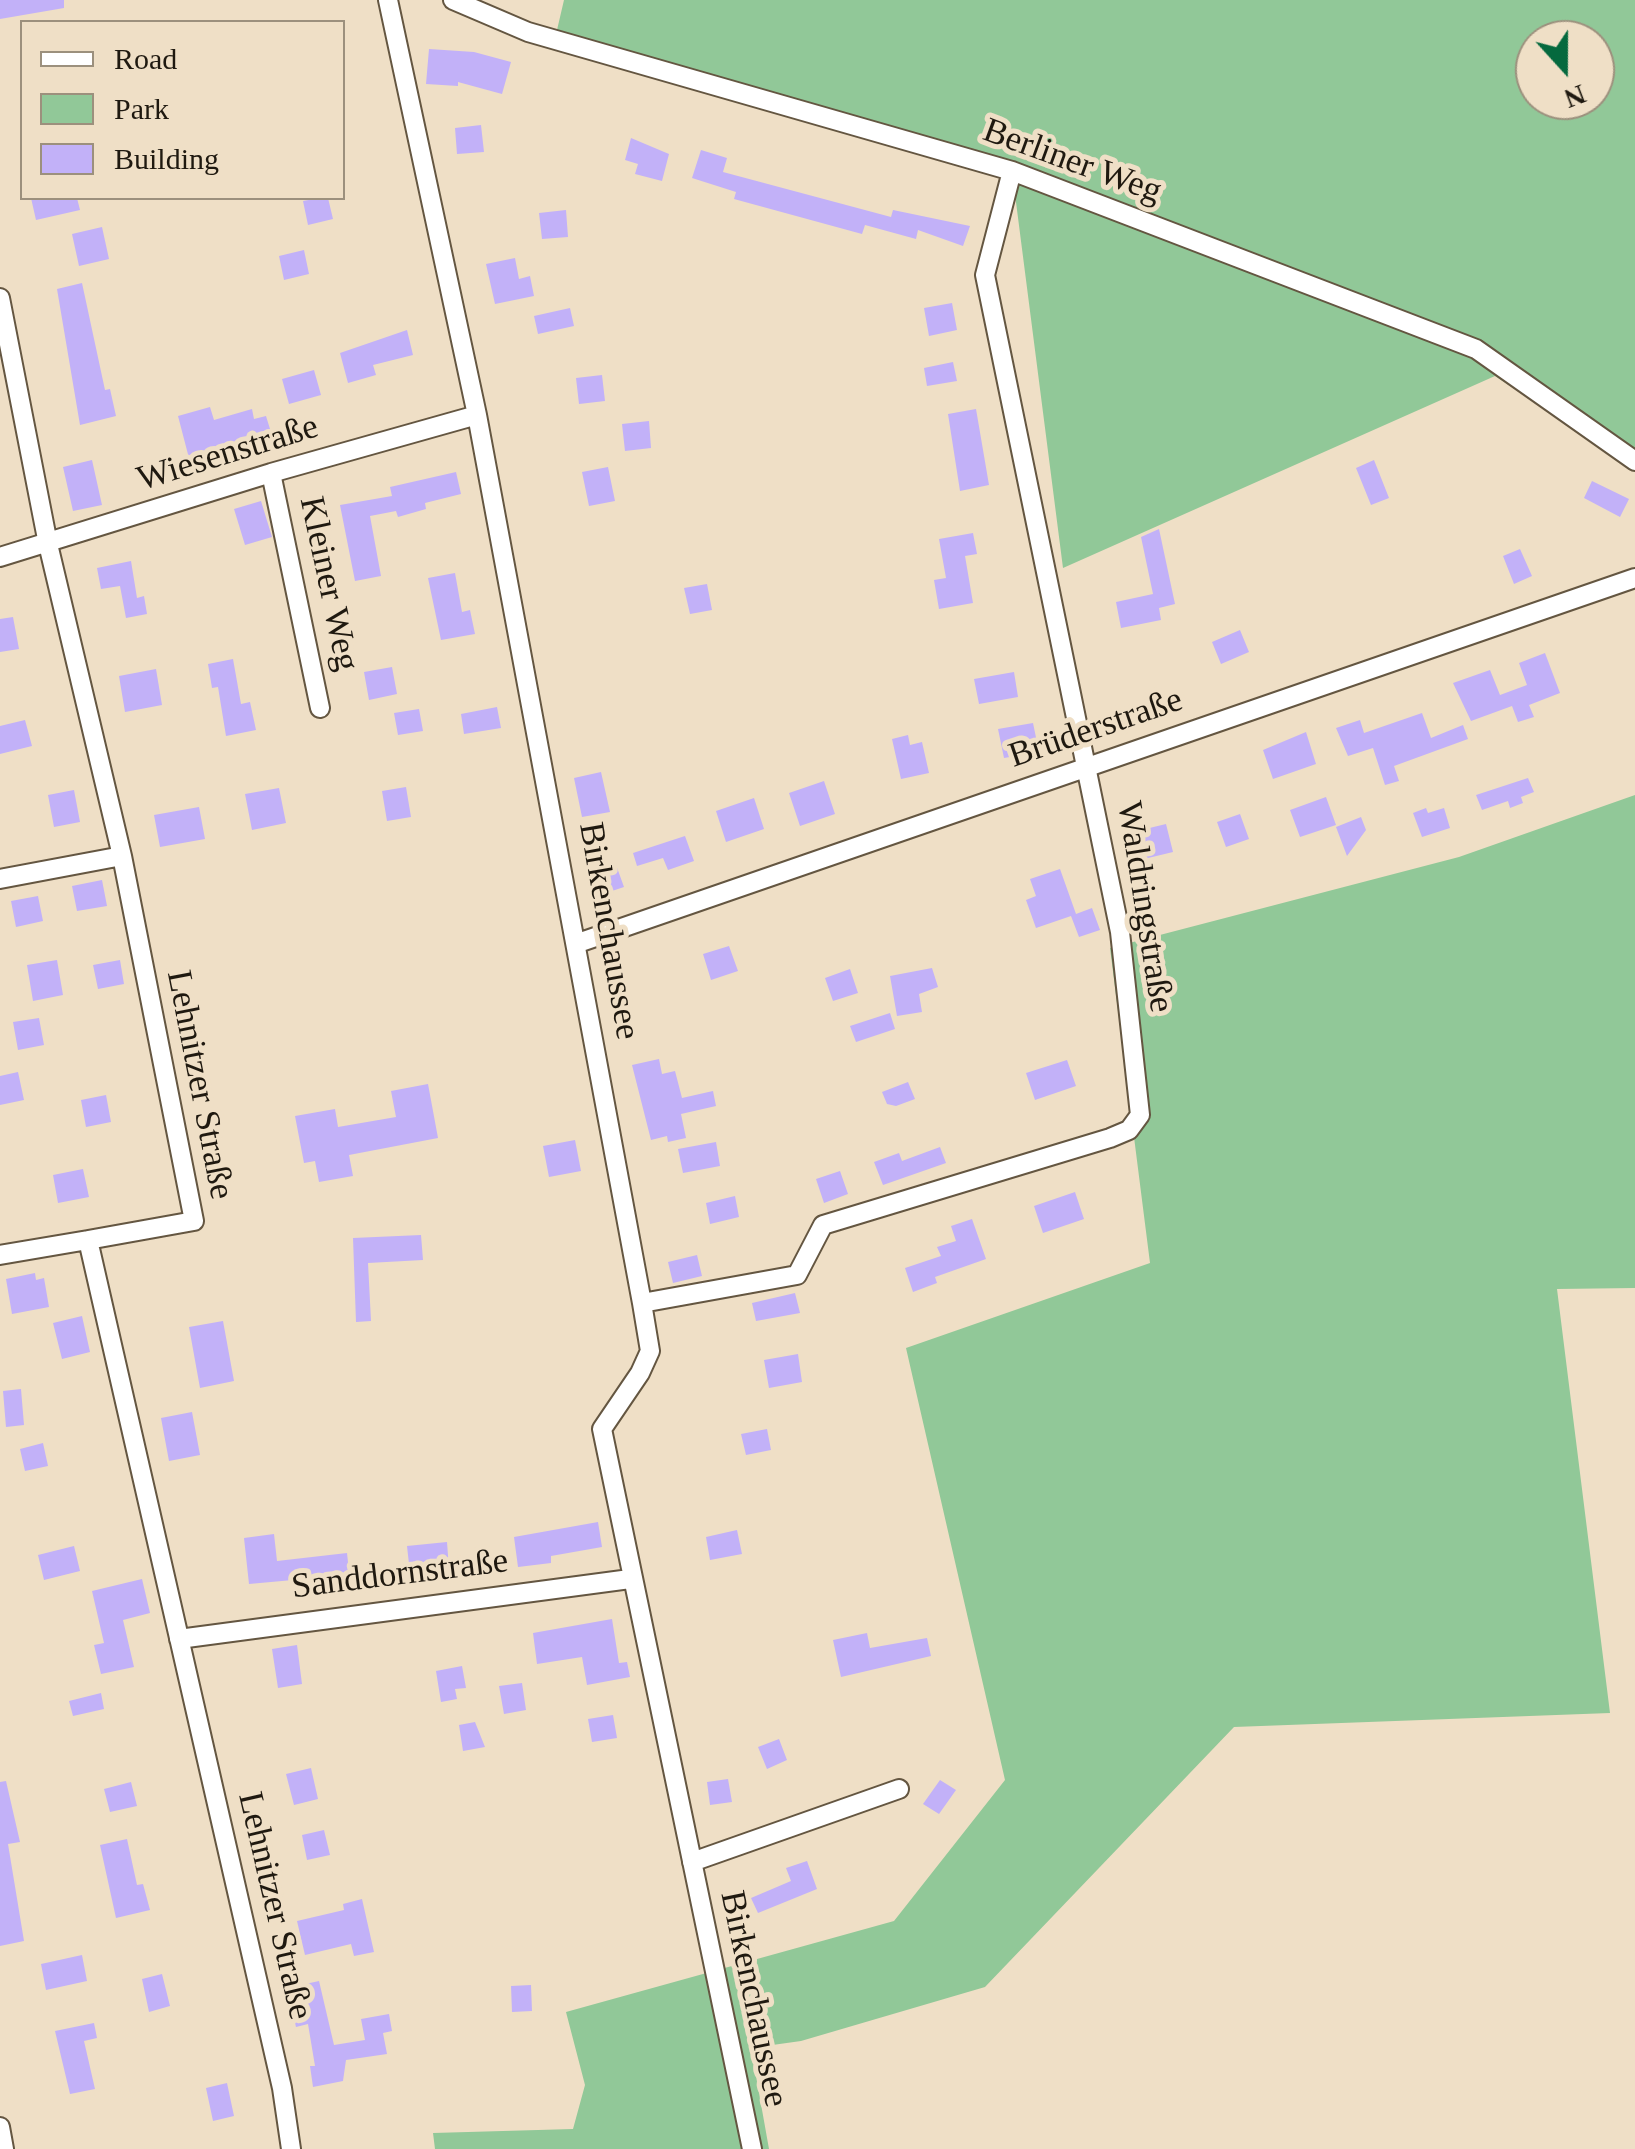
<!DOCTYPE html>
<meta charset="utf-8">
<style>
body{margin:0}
#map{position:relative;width:1635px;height:2149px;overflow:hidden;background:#efdfc6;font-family:"Times New Roman",serif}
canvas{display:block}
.legend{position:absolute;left:20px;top:20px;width:325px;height:180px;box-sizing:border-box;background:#efdfc6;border:2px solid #9c907d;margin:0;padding:12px 18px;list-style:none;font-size:30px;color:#1f1910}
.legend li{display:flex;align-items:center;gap:20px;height:50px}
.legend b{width:50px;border:2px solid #9c907d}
.north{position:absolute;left:1515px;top:20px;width:100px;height:100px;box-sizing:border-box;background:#efdfc6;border:2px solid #9c907d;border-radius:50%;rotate:159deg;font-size:28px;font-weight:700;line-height:40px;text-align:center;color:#1f1910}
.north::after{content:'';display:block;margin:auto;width:35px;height:45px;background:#05693e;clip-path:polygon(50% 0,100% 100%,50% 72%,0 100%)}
</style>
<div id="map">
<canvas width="1635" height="2149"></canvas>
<ul class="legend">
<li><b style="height:12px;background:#fff"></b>Road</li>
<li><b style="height:28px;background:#91c898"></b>Park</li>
<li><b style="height:28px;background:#c2b1f8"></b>Building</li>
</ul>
<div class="north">N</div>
</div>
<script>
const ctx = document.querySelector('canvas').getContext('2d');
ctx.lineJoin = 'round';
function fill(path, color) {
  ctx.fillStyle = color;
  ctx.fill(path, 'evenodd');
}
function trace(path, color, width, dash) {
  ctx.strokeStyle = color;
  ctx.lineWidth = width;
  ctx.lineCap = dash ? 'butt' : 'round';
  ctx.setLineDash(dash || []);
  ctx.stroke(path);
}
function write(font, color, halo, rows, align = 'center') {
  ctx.font = font + ' "Times New Roman",serif';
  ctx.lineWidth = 10;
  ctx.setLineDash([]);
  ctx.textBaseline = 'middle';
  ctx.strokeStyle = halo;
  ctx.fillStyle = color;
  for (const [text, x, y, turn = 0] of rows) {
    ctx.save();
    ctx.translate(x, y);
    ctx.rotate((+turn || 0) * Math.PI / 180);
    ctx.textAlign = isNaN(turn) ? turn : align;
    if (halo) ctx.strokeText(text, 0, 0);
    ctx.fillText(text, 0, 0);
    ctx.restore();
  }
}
fill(new Path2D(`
 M564,0H1635V468L1495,376L1063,568L1012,171L557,30ZM1535,40H1595V100H1535Z
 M1635,795V1288L1557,1289L1610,1713L1234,1727L985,1987L801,2041L751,2048L769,2149H435L433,2133L573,2129L585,2085L566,2012L894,1921L1005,1780L906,1348L1150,1263L1110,948L1459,857Z`), '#91c898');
fill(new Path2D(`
 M0,0H64V8L0,19Z
 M429,49L474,52L511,62L502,94L458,82V86L426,84Z
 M481,125L484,152L457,154L455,128Z
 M631,138L669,154L662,181L635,174L638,164L625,160Z
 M701,150L727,158L723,172L891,217L893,210L970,226L963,246L918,230L916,239L865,225L862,234L734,199L736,192L692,178Z
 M31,198H77L80,210L36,220Z
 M320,198H328L333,219L308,225L303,201Z
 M566,210L568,237L542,239L539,213Z
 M102,227L109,259L79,266L72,234Z
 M304,250L309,274L284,280L279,256Z
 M515,258L519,279L530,276L534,296L495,304L486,264Z
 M82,283L105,390L110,389L116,416L80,425L57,289Z
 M952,303L957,330L929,336L924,308Z
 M570,308L574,326L538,334L534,316Z
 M407,330L413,355L373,365L376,375L348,383L340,353Z
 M953,362L957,381L927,386L924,368Z
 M314,370L321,395L289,404L282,379Z
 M602,375L605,401L579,404L576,378Z
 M210,407L214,420L252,409L254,419L266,416L274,442L190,462L178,416Z
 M976,409L989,485L960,491L948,414Z
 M649,421L651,448L625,451L622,424Z
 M92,460L102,505L73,511L63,467Z
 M1374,460L1389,498L1371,505L1356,468Z
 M608,467L615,501L589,506L582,472Z
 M456,472L461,494L425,503L426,509L398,517L396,511L370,516L381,576L355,581L340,505L392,496L390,487Z
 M1592,481L1629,499L1620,517L1584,498Z
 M261,501L272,537L245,545L234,509Z
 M1159,529L1175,604L1159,608L1161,620L1121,628L1116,602L1153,594L1141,537Z
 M973,533L977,554L965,556L973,603L939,609L934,580L946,578L939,539Z
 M1520,549L1532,576L1514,584L1503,556Z
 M131,561L137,598L144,596L147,614L126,618L120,586L101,589L97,568Z
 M455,573L462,612L470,610L475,634L441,640L428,578Z
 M707,584L712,610L690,614L684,588Z
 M13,617L19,649L0,652V619Z
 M1240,630L1249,652L1221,664L1212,642Z
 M1545,653L1560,693L1529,705L1534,717L1518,722L1512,706L1471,721L1453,683L1490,670L1500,695L1527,685L1519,663Z
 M233,659L241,704L250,702L256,730L226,736L218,687L212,688L208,664Z
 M392,667L397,694L369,700L364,672Z
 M156,669L162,705L125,712L119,676Z
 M1014,672L1018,697L979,704L974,679Z
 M497,707L501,728L464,734L461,714Z
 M419,709L423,731L398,735L394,713Z
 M1422,713L1431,738L1463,725L1468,739L1394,766L1399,781L1385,785L1373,748L1348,756L1336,728L1360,720L1364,733Z
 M25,720L32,746L0,754V726Z
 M1033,723L1039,752L1004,758L998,729Z
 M1306,732L1316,764L1273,779L1263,750Z
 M908,735L910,745L922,742L929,773L901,779L892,739Z
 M601,772L610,812L582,817L574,778Z
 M1528,778L1534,792L1521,797L1523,803L1510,808L1508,801L1482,810L1476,795Z
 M824,781L835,814L800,826L789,793Z
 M406,787L411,817L387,821L382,791Z
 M279,788L286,823L252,830L245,794Z
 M74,790L80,822L54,827L48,795Z
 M1326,797L1336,825L1300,837L1290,810Z
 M754,798L764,829L726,842L716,811Z
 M199,807L205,839L160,847L154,815Z
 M1426,808L1428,813L1444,808L1450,828L1422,837L1413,813Z
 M1240,814L1249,839L1226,847L1217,822Z
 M1361,817L1366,830L1347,856L1336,827Z
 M1166,824L1173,852L1144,859L1137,831Z
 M685,836L694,861L668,870L663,858L637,866L633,853Z
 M615,862L624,887L600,895L591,870Z
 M1060,869L1076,914L1092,908L1100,930L1079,937L1071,916L1036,928L1026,900L1036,896L1030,879Z
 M102,880L107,906L77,911L72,886Z
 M38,896L43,921L16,927L11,901Z
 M729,946L738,971L711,980L703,954Z
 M57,960L63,995L33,1001L27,965Z
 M120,960L124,984L98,989L93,965Z
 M932,968L938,987L919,994L922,1012L897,1016L890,976Z
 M850,969L858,993L833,1001L825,978Z
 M890,1013L895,1029L856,1042L850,1026Z
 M39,1018L44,1045L18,1050L13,1022Z
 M659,1059L662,1074L675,1071L682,1098L713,1091L716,1106L681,1114L686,1138L668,1142L667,1136L651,1140L632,1065Z
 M1067,1060L1076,1086L1035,1100L1026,1073Z
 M18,1072L24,1100L0,1105V1076Z
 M908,1082L915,1099L896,1106L887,1104L882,1092Z
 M428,1084L438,1138L349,1155L353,1176L319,1182L315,1161L304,1163L295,1116L335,1109L338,1127L396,1117L391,1091Z
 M106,1095L111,1122L86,1127L81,1100Z
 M575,1140L581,1171L549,1177L543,1146Z
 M716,1142L720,1166L683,1173L678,1149Z
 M940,1147L946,1163L883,1185L874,1162L899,1153L902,1161Z
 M83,1169L89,1197L58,1203L53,1175Z
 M840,1171L848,1194L824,1203L816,1179Z
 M1075,1192L1084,1219L1043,1233L1034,1206Z
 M735,1196L739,1217L710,1224L706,1203Z
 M972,1219L986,1259L935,1277L937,1283L913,1292L905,1268L941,1256L937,1247L956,1241L951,1226Z
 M421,1235L423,1260L368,1263L371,1321L356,1322L353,1238Z
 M697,1255L702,1276L673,1283L668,1262Z
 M35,1273L36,1280L44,1278L49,1307L12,1314L6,1279Z
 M795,1293L800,1313L756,1321L752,1303Z
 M82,1316L90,1352L62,1359L53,1323Z
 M223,1321L234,1381L200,1388L189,1327Z
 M798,1354L802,1382L769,1388L764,1360Z
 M21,1389L24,1425L6,1427L3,1391Z
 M192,1412L200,1455L169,1461L161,1418Z
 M767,1429L771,1450L746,1455L741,1434Z
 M43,1443L48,1466L25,1471L20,1449Z
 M598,1522L602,1547L551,1556V1563L518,1567L514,1537Z
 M737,1530L742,1554L710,1560L706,1537Z
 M274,1534L277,1561L347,1553L350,1581L305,1586L304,1579L249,1584L244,1538Z
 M447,1542L449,1569L410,1573L407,1546Z
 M74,1546L80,1571L44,1580L38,1555Z
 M142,1579L150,1613L123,1620L134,1667L101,1674L94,1645L104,1643L92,1591Z
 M612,1619L619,1663L627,1662L630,1677L587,1685L582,1657L537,1664L533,1633Z
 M867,1633L870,1648L927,1638L931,1656L841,1677L833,1640Z
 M297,1645L302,1684L278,1688L272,1649Z
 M462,1666L466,1688L455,1689L457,1699L441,1702L436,1671Z
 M522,1683L526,1710L504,1714L499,1686Z
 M101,1693L104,1709L73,1716L69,1701Z
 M613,1715L617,1738L592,1742L588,1719Z
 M475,1722L485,1747L463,1751L459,1725Z
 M779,1739L787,1760L767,1769L758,1747Z
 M311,1768L318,1799L294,1805L286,1774Z
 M728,1779L732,1802L710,1805L707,1782Z
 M940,1780L956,1790L939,1814L923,1804Z
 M6,1781L20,1842L8,1844L24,1941L0,1946V1782Z
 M131,1782L137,1806L110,1812L104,1789Z
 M324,1830L330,1855L307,1860L302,1835Z
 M127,1839L137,1885L143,1884L150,1910L116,1918L100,1845Z
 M807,1861L817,1889L758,1913L751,1898L791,1881L786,1868Z
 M362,1899L374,1952L354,1956L351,1944L305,1955L297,1921L344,1910L343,1904Z
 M82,1955L87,1981L46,1990L41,1964Z
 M162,1974L170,2006L149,2012L142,1979Z
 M319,1981L334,2045L365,2040L361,2019L389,2014L392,2031L383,2033L387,2054L346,2060L343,2081L313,2087L310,2066H315L308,2024L296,2027L287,1988Z
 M531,1985L532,2011L512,2012L511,1986Z
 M94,2023L97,2038L84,2041L95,2089L70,2094L55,2031Z
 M227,2083L234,2116L213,2121L206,2088Z`), '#c2b1f8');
const minor = new Path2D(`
 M388,0L477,415L642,1303L650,1351L640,1373L602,1429L752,2149
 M453,0L528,32L1012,171L1476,349L1635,461
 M0,298L48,544L122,856L194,1221L88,1240L282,2088L291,2149
 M271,473L320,708
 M0,557L271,473L477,415
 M0,879L122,856
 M578,943L1635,578
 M0,1255L88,1240
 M642,1303L797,1275L823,1225L1110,1138L1129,1130L1140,1115L1120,932L985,275L1012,171
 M179,1639L630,1579
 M692,1862L899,1789
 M0,2127L4,2149`);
trace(minor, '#645641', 22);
trace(minor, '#fff', 18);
write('35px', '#1f1910', '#efdfc6', [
 ["Berliner Weg",1072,162,20],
 ["Wiesenstraße",228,454,-17],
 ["Kleiner Weg",328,584,78],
 ["Brüderstraße",1096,729,-19],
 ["Waldringstraße",1144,907,81],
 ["Birkenchaussee",608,931,80],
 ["Lehnitzer Straße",199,1085,79],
 ["Sanddornstraße",400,1575,-7],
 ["Lehnitzer Straße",274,1906,77],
 ["Birkenchaussee",753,1999,78]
]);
</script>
